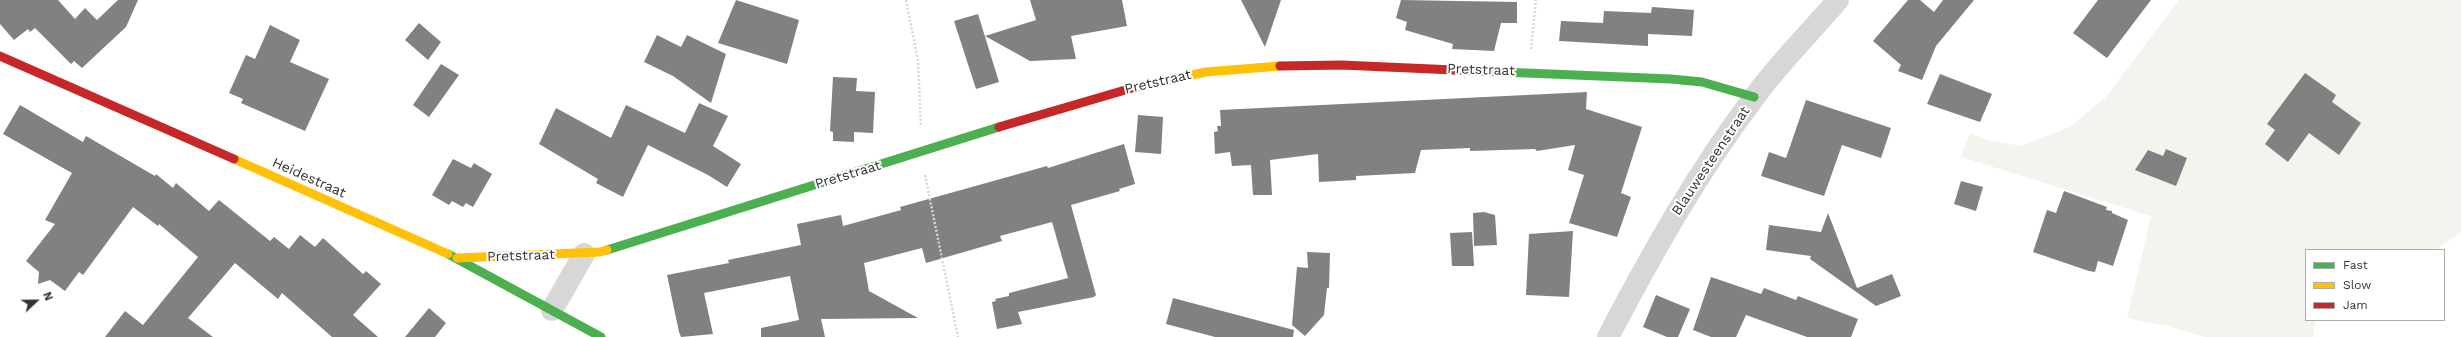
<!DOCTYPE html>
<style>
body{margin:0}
#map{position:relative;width:2461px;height:337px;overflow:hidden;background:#fff;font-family:"Work Sans",sans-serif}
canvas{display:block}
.legend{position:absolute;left:2305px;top:249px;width:140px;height:72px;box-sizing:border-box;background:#fff;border:1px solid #adadad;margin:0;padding:5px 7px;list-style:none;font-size:12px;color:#333}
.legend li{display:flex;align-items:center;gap:8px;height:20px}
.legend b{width:20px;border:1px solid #adadad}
.north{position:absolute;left:16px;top:281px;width:40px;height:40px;-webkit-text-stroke:3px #fff;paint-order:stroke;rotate:68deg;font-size:11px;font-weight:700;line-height:16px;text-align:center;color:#333}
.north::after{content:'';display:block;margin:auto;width:14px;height:18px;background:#333;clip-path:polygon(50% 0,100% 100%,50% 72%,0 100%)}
</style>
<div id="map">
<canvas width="2461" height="337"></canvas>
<ul class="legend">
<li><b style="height:5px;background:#4caf50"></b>Fast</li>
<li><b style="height:5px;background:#ffc107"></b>Slow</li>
<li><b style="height:5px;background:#c62828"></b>Jam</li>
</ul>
<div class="north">N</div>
</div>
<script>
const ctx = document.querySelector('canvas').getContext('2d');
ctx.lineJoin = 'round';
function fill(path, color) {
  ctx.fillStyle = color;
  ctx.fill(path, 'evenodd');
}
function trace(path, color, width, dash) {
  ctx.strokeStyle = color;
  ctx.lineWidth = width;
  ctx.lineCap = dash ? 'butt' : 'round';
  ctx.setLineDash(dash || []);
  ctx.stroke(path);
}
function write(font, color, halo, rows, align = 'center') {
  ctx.font = font + ' "Work Sans",sans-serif';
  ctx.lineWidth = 4;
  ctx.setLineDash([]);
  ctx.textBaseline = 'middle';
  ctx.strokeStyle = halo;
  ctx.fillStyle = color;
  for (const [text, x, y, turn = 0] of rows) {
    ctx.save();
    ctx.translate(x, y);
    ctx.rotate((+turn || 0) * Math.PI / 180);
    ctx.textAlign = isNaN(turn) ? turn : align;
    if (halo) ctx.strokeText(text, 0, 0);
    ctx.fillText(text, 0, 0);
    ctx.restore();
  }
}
fill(new Path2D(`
 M2179,0H2461V232L2436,250H2306V320H2316L2313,337H2205L2171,327L2127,318L2151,216L1961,157L1970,133L1987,140L2021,146L2070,127L2105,98Z`), '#f1f5ed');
fill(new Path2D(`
 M0,0H58L75,19L85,8L97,20L118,0H138L126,27L82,68L74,61L71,64L35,28L30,32L28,29L14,40L0,24Z
 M736,0L799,20L787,64L718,43Z
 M1030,0H1122L1127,26L1071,36L1076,59L1030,61L985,36L1036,20Z
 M1241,0H1281L1265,47Z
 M1401,0L1517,2V23H1501L1494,51L1452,49L1453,44L1405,30L1407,22L1396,18Z
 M1908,0H1920L1934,12L1943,0H1974L1936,46L1922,80L1898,71L1901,65L1873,41Z
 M2098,0H2151L2107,58L2073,33Z
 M1652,7L1694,10L1692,36L1648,34V46L1559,41L1561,21L1603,23L1604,11L1651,13Z
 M978,14L999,82L976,89L954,21Z
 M419,23L441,42L428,60L405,40Z
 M270,25L300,40L290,62L329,79L305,131L241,103L243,99L229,93L246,55L255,59Z
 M657,35L681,47L687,35L726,54L711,103L673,76L644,62Z
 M441,64L459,75L429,117L413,105Z
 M2305,73L2336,95L2332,102L2361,123L2339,155L2309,133L2288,162L2265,144L2275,130L2267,124Z
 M1940,74L1992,94L1980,122L1927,104Z
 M833,77L857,78L856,91L875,92L873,133L854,132V142L833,141V132L830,131Z
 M1587,92L1586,109L1642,127L1621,193L1631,197L1617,237L1569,223L1584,175L1568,170L1575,145L1537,151L1535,149L1470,151V148L1421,150L1415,173L1356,176V180L1319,182L1318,154L1270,160L1272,195H1253L1251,165L1232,166L1230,152L1215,154L1214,132L1218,131L1217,126H1221L1220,110Z
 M1806,100L1891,128L1881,158L1842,145L1824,196L1761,176L1769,152L1786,158Z
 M699,103L728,116L713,146L741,164L727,187L708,175L648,145L623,197L596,183L598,179L539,144L556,108L611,138L626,105L685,133Z
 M20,105L83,142L86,136L155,176L156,174L173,188L176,183L209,211L219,200L270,241L274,237L289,249L300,235L315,247L323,238L363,274L366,271L381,284L353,315L378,337H332L282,293L278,299L235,263L188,318L213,337H105L125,311L143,325L198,257L159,224L158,226L133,207L83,275L79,272L65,291L50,280L38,284L39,272L26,261L55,224L45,220L72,173L3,134Z
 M1138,115L1163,117L1161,154L1135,152Z
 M1124,144L1135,184L1119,189L1120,191L1071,205L1096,295L1094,297L1018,312L1022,324L997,329L992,302L996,301L995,299L1009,296V293L1068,278L1052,222L1000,236L1002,241L926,263L922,248L864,263L869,291L918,318L821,319L825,337H761V328L799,320L790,276L704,293L713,334L681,337L679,332L667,275L729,263L728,260L801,245L797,224L841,215L843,226L901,210L900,207L1047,166L1048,168Z
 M2166,149L2187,158L2176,186L2135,170L2148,150L2163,156Z
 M453,159L471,168L474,163L492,174L473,207L466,203L463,207L452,201L449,205L432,195Z
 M1961,181L1983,187L1976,211L1954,204Z
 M2064,191L2107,207L2106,210L2112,211V213L2128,220L2113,266L2098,261L2095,272L2089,271L2033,252L2047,210L2056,213Z
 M1484,212L1495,215L1497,245L1474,246L1473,213Z
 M1828,213L1857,288L1892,274L1901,296L1876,306L1810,259L1811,256L1766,250L1769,225L1821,232Z
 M1573,231L1569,297L1526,295L1529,234Z
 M1472,232L1474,266H1452L1450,233Z
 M1307,252L1330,253L1329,288H1327L1324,315L1305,336L1292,325L1297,267L1308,268Z
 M1711,277L1761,294L1764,288L1796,300L1798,296L1858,319L1851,337H1807L1746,315L1736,337H1711L1693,330Z
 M1656,295L1690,309L1678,337H1667L1643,327Z
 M1173,298L1294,330L1293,337H1215L1166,324Z
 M429,308L446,323L435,337H405Z`), '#818181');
trace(new Path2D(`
 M906,0L918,61L921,126
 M1531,49L1536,0
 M925,175L958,337`), '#d6d6d6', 2.5, [2, 2]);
trace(new Path2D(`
 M552,310L584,254
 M1608,337C1651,255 1697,173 1753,99C1778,64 1810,33 1838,0`), '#d7d7d7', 22);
trace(new Path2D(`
 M1454,70L1671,79L1702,82L1754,97
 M607,250L999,127
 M448,254L601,337`), '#4caf50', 9);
trace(new Path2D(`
 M1132,88L1206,72L1280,66
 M234,159L448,254
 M457,258L600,252L607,250`), '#ffc107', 9);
trace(new Path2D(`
 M0,56L234,159
 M1280,66L1342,65L1454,70
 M999,127L1132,88`), '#c62828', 9);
write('14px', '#333', '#fff', [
 ["Pretstraat",1481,70,2],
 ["Pretstraat",1158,82,-13],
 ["Blauwesteenstraat",1711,161,-56],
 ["Pretstraat",848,175,-17],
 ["Heidestraat",309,178,24],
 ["Pretstraat",521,256,-2]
]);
</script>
